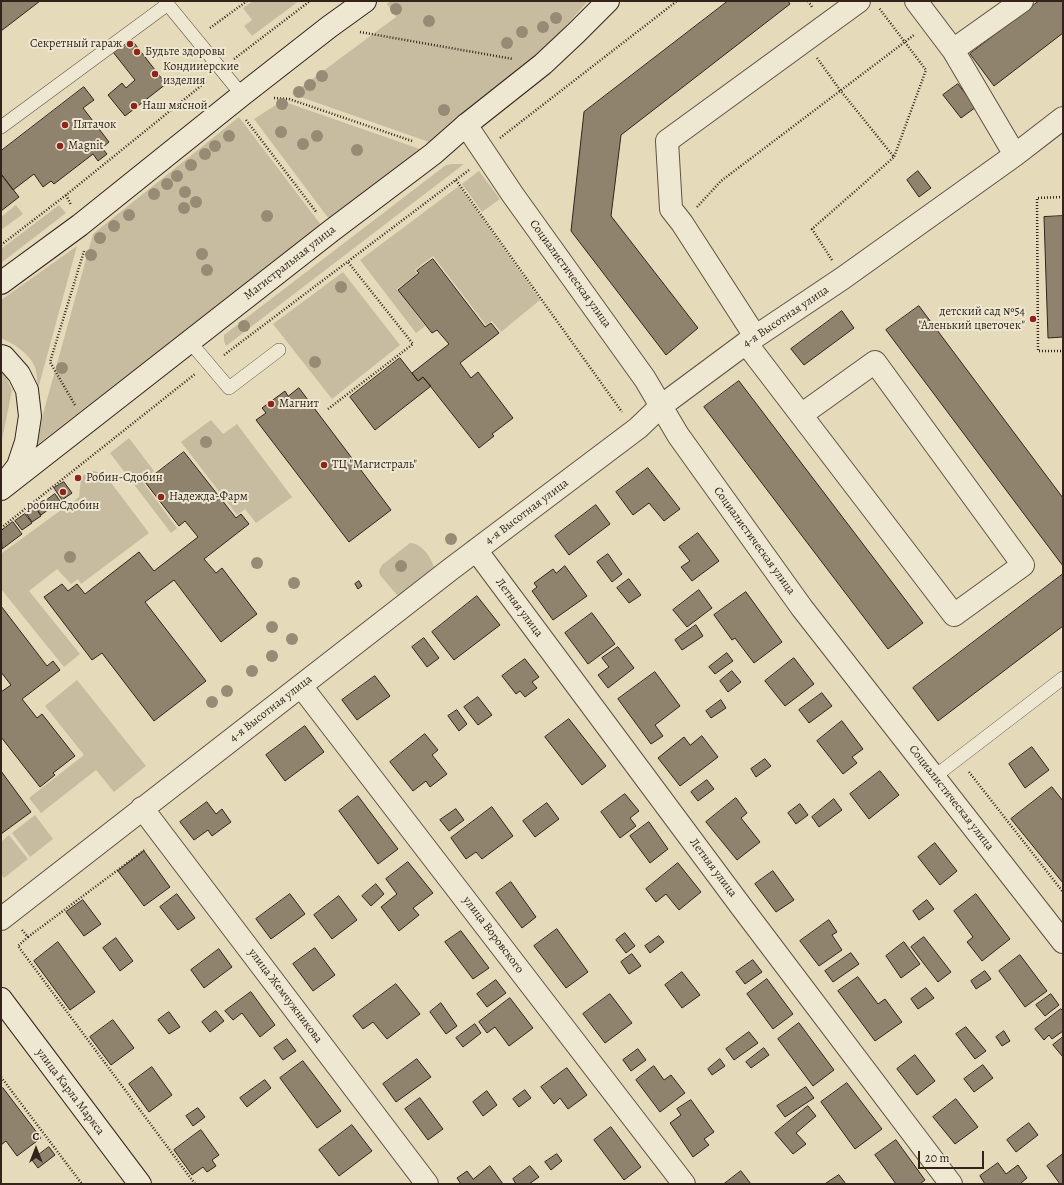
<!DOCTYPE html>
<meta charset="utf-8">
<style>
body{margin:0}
#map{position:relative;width:1064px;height:1185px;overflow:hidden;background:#e5dbba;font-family:Alegreya,serif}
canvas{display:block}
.frame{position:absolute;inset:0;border:2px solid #33231b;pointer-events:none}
.north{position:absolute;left:16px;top:1129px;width:40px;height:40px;-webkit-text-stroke:3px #eee8d2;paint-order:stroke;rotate:0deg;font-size:11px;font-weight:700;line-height:16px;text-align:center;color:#33231b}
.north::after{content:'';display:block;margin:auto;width:14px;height:18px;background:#33231b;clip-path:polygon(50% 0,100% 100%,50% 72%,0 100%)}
.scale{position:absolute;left:918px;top:1151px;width:66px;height:18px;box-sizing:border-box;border:2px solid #33231b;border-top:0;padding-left:5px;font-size:12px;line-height:14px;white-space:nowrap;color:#33231b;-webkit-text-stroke:3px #eee8d2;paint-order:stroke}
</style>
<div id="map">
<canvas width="1064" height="1185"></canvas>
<div class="frame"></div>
<div class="north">С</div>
<div class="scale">20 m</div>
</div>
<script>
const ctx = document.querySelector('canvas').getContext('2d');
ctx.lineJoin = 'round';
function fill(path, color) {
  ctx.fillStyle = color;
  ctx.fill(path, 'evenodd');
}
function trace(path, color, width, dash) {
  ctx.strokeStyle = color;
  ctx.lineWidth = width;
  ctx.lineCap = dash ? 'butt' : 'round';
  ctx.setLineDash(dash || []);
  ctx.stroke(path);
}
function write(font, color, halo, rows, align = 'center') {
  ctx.font = font + ' Alegreya,serif';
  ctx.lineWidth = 4;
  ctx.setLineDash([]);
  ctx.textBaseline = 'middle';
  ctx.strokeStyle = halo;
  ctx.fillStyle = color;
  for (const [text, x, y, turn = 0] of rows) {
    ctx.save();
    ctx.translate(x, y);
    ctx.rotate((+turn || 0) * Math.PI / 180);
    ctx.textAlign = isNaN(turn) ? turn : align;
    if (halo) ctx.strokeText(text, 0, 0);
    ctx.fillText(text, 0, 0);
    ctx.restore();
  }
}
fill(new Path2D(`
 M253,1H299L252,36L244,26L252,20L243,8Z
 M391,1H588L546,48L489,96L429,142L292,94L396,17L387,4Z
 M282,101L420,149L329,219L254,119Z
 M239,117L321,225L38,444V432L93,234Z
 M452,164H464L226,346L224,341V335L446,165Z
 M479,171L500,199L482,212L462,184Z
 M459,186L540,300L501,332L492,321L486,325L433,256L415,270L417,274L397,289L425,326L416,333L360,260Z
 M16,205L23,214L1,230V217Z
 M59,205L66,213L1,263V249Z
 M77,246L38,389C37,382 37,373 35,367C29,353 14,344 1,338V300Z
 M343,272L400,345L332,399L273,324Z
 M1,371L7,379L12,390L1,445Z
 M211,420L223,434L237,424L292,497L256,523L245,509L237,515L181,442Z
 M129,438L154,471L142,481L177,528L171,533L110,453Z
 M94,471L100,473L106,476L149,533L81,584L78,579L71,584L57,569L29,591L80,654L64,667L1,589V552L2,553L79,497L81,477L88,472Z
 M410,543C421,543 431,557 434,567L401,594L397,595L380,575L379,571L382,565Z
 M77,680L146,766L114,792L96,770L41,813L29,798L84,755L45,706Z
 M35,815L53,839L30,857L12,833Z
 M9,835L28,859L4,878L1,874V842Z`), '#c7bc9f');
const building = new Path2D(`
 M1,1H40L1,31Z
 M728,1H788L790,4L621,135L611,216L698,328L666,355L571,231L584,112Z
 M1039,1H1063V33L994,86L970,54Z
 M131,39L166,84L125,116L108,95L122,83L126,88L135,80L113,52Z
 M958,84L976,107L961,118L943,95Z
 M84,87L94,100L83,108L109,142L102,148L107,154L98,161L93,154L54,184L51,181L43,187L34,174L13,190L1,174V151Z
 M918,171L931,188L919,197L907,180Z
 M1,174L19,197L1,211Z
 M1063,216V337L1048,338L1044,217Z
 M433,259L485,327L491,323L499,333L460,363L471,378L478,372L513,418L492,434L494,436L479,448L423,377L418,381L412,373L449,344L437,330L432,333L398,290L419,273L417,271Z
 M919,306L1063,498V566L886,330Z
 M842,311L854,328L804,365L791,349Z
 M400,358L418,381L423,377L431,386L375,430L350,397Z
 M739,381L923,623L888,649L704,407Z
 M299,388L391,510L349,542L256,420L266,413L262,408L285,391L288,396Z
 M184,452L236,518L241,514L249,524L204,559L216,573L222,568L257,614L221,642L174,580L145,602L206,681L154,721L102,653L92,660L44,597L62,584L68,591L77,584L85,594L139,552L154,571L198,537L185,521L179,526L145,482Z
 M648,468L680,509L664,521L649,503L633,515L616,492Z
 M64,482L72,493L62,500L54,488Z
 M55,494L60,501L41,515L36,508Z
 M596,505L610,524L569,555L555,536Z
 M35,507L41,516L32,522L26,513Z
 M25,514L32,523L22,530L15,521Z
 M13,522L22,534L2,549L1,531Z
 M698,533L719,561L692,581L681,567L690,561L679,547Z
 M608,554L622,574L612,582L597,562Z
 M565,566L587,596L553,620L532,591L537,587L534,583L553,569L556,573Z
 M1063,574V626L938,721L913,688Z
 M629,579L641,595L629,603L617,588Z
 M359,581L362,586L358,589L355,584Z
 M699,590L712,608L687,627L673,610Z
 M746,592L782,642L754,663L735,638L732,640L714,615Z
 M477,596L500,625L454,660L432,632Z
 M1,606L47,666L53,661L60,670L22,699L37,718L42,714L75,756L53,773L55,775L40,787L1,737V692L11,685L1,672Z
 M592,613L615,644L588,664L565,633Z
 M696,625L703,636L682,650L675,640Z
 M424,638L439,658L427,667L412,647Z
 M618,647L634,668L608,688L598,675L609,667L602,658Z
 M727,653L733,661L715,674L709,667Z
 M794,658L814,684L785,706L765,681Z
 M525,659L539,677L532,682L537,688L525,697L520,691L516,694L502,676Z
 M732,671L741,682L728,692L720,681Z
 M655,672L680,706L655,725L663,736L651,744L618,699Z
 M375,676L390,696L357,720L342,700Z
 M822,693L832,706L809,723L799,710Z
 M478,697L492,715L478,725L464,707Z
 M721,700L726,708L711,718L706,711Z
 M457,710L467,724L459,731L448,716Z
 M569,719L606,766L582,785L545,737Z
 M842,721L863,749L852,757L857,763L843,774L817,741Z
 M305,726L324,752L285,781L266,755Z
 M425,734L438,750L432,755L447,774L430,787L426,781L413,791L390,762Z
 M702,736L718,757L680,786L658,758L684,737L690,745Z
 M1032,747L1049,770L1025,788L1009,764Z
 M765,759L771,766L756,777L751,769Z
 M1,771L31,812L1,834Z
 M880,771L899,795L869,819L850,794Z
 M707,780L714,789L698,801L691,792Z
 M1052,787L1063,801V883L1011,819Z
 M625,794L639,811L630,818L636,826L620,838L601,812Z
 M358,796L398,849L378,864L339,811Z
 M736,798L747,813L741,818L760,842L737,860L706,822Z
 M834,799L842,810L819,827L812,817Z
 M207,802L216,814L222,809L231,822L212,836L208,830L194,840L180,822Z
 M547,803L559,819L535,837L523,821Z
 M800,804L808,815L796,824L788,813Z
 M492,807L513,836L482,859L476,852L466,859L451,838Z
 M456,809L464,820L449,831L440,820Z
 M649,822L668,849L650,863L630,836Z
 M935,843L957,871L940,885L918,857Z
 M144,851L170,887L144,906L118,871Z
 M408,862L433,893L413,908L419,915L399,931L381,907L397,894L386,879Z
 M678,863L701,892L679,910L666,894L656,902L646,889Z
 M773,871L794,900L776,912L755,884Z
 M511,882L536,917L522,928L496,893Z
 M376,884L384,894L371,906L362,896Z
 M177,894L195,918L178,930L160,907Z
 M290,894L305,914L271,939L256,919Z
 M976,894L1010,939L982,961L967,942L973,937L954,911Z
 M339,896L357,920L332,939L314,915Z
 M83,900L101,924L84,936L66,912Z
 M927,900L934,909L919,920L913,911Z
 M829,920L837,932L832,935L842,950L819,966L800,941Z
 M557,929L588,972L566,988L534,946Z
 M461,931L489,968L473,979L445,942Z
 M625,933L635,946L626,953L616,940Z
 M659,936L664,942L650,953L645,946Z
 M924,937L951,972L938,982L911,947Z
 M116,938L133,961L120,971L103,948Z
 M58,942L95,992L70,1010L34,961Z
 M904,942L920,964L901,978L886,956Z
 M315,948L335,975L313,991L293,964Z
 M219,949L232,967L204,988L191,970Z
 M851,953L859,964L833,982L825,971Z
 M632,954L641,966L629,974L621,962Z
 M1020,955L1047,991L1025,1007L999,971Z
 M753,960L762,972L745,984L736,972Z
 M985,971L991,979L976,989L971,981Z
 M682,972L700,995L682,1008L665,985Z
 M858,977L878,1004L885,999L902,1022L875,1041L838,991Z
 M767,979L793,1014L773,1029L747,994Z
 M496,980L506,993L487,1007L477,994Z
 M396,984L420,1014L387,1039L373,1022L363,1029L353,1016Z
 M926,988L934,998L918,1009L911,999Z
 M251,992L275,1025L260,1037L242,1013L233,1020L225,1011Z
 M610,994L632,1023L605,1043L583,1014Z
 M1051,994L1059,1005L1045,1016L1036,1005Z
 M510,998L533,1028L509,1046L495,1027L487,1033L479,1022Z
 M441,1003L457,1026L446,1034L430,1012Z
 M1061,1009L1063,1011V1031L1052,1039L1049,1035L1044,1040L1035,1029Z
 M216,1011L224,1021L210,1032L202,1022Z
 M169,1012L180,1027L169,1034L158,1020Z
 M113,1020L134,1048L111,1065L90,1037Z
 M799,1023L834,1070L813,1086L778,1039Z
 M475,1024L481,1033L463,1047L456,1038Z
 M966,1027L986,1051L975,1059L956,1034Z
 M1004,1031L1010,1041L1002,1046L996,1037Z
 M749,1032L758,1043L734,1060L726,1049Z
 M1063,1037V1057L1053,1045Z
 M287,1039L296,1051L283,1060L274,1048Z
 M764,1048L769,1055L751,1068L746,1062Z
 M638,1049L646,1060L631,1071L623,1060Z
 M915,1055L935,1081L917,1095L897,1069Z
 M417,1059L431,1077L396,1102L383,1084Z
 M720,1059L725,1066L712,1075L708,1069Z
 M303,1061L341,1111L317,1128L280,1078Z
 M983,1065L993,1078L974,1092L964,1079Z
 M654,1066L664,1080L671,1075L685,1093L660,1112L636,1080Z
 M152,1067L172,1095L149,1112L129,1084Z
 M567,1068L587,1095L568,1109L560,1098L554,1104L541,1087Z
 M265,1080L271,1088L247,1107L240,1098Z
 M847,1083L882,1129L855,1149L821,1102Z
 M806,1087L814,1098L785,1117L777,1106Z
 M3,1088L41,1138L17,1156L6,1141L1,1145V1089Z
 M525,1090L531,1098L519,1107L513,1099Z
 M487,1091L497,1105L483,1116L473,1102Z
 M420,1098L443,1129L428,1140L405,1109Z
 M956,1099L978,1127L955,1144L933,1117Z
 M691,1100L714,1132L704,1139L709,1145L693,1157L670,1123L681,1115L677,1109Z
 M808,1106L816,1116L796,1133L806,1144L793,1154L775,1133Z
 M198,1108L205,1117L193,1126L186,1116Z
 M1029,1123L1038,1135L1016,1152L1007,1140Z
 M352,1125L372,1151L339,1176L319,1150Z
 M611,1127L641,1167L624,1180L594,1140Z
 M201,1130L219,1155L212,1160L216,1166L207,1172L203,1167L192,1175L174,1150Z
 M896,1140L925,1180L920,1184H896L875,1155Z
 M49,1147L55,1155L38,1168L32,1160Z
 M557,1154L562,1161L551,1170L545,1162Z
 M1063,1154V1184H1060L1047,1166Z
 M998,1163L1006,1174L1018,1165L1027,1178L1021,1183L1022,1184H985L980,1176Z
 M490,1166L503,1184H461L457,1178L467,1171L473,1179Z
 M530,1166L539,1177L529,1184H516L513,1179Z
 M741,1171L751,1184H724Z
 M839,1175L846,1184H825Z`);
fill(building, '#90836e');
trace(building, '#33231b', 1);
const lane = new Path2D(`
 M165,1L242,95
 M1,127L168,4
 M190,342L229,388L279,350
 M934,777L1063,678`);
const street = new Path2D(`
 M916,1L953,50L1015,155
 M953,50L1022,1
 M466,125L513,195L645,379L678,435L802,608L1063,942
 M755,336L682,223L671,209L667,141L859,1
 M746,343L954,615L1023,565L875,362L801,415
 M476,550L740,905L951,1184
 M301,686L684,1184
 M142,808L427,1184
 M1,919L451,569L638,428L661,406L746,343L843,278L1015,155L1063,118`);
const secondary = new Path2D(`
 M1,283L80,225L242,95L329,27L365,1
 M1,356L4,357L19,374L27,390L30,416L26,442L18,466L8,479
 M1,489L331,231L433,154L466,125L543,64L576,33L608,1
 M1,999L140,1184`);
trace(lane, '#605143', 14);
trace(street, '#605143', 24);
trace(secondary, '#33231b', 24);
trace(new Path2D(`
 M808,1L812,7
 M210,28L247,1
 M360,32L513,59
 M817,58L840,90L894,157L926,70L879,8
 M234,59L310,1
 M274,98L289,99L412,141
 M246,120L317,213
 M500,138L677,1
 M456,180L622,412
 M66,195L71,205
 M1063,197L1037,198L1038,351H1063
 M697,207L721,181L914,35
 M1,245L66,195L207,81
 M832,260L812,229L894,157
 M224,355L469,170
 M75,405L50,362L84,251
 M328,409L413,344L348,262
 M1,528L195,374
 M969,772L1063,892
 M22,930L28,937L18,946L195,1184
 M28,937L146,849
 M1,1077L82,1184`), '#33231b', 2.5, [1, 2]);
trace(lane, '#eee8d2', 13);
trace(street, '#eee8d2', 22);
trace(secondary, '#eee8d2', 22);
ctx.fillStyle = '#978b75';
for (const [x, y] of [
 [396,9],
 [556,18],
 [429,21],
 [543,27],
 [522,32],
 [507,43],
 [322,76],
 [310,85],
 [299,92],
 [282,104],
 [444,110],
 [281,132],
 [229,136],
 [317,136],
 [303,144],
 [215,146],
 [357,150],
 [205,154],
 [191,165],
 [177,176],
 [167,184],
 [185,192],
 [154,194],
 [196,202],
 [184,208],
 [129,215],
 [267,216],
 [114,226],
 [100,238],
 [202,254],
 [91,255],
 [207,270],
 [341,287],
 [244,326],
 [315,362],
 [62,368],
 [206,442],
 [451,539],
 [70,557],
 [257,563],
 [401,566],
 [294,583],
 [272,627],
 [292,639],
 [272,656],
 [252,671],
 [227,691],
 [212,702]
]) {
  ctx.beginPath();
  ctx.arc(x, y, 6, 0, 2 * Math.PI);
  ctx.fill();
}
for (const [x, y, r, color] of [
 [130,44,4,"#8f2418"],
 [137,52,4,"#8f2418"],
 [155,74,4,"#8f2418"],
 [134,106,4,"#8f2418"],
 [65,125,4,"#8f2418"],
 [60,146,4,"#8f2418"],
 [1033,319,4,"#8f2418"],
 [271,404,4,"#8f2418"],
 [324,465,4,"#8f2418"],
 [78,478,4,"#8f2418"],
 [63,492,4,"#8f2418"],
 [161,497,4,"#8f2418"]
]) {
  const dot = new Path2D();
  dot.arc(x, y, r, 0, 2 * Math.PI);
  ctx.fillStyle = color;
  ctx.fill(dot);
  trace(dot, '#eee8d2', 1.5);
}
write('12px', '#33231b', '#eee8d2', [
 ["Секретный гараж",122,44,"right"],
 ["Будьте здоровы",145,52],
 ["Кондииерские",163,67],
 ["изделия",163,81],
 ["Наш мясной",142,106],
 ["Пятачок",73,125],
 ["Magnit",68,146],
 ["детский сад №54",1025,312,"right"],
 ["\"Аленький цветочек\"",1025,326,"right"],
 ["Магнит",279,404],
 ["ТЦ \"Магистраль\"",332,465],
 ["Робин-Сдобин",86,478],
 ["Надежда-Фарм",169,497],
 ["робинСдобин",63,506,"center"]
], 'left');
write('12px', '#33231b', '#eee8d2', [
 ["Магистральная улица",290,263,-38],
 ["Социалистическая улица",570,274,54],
 ["4-я Высотная улица",786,317,-34],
 ["4-я Высотная улица",527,512,-37],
 ["Социалистическая улица",754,541,54],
 ["Летняя улица",519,608,53],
 ["4-я Высотная улица",271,709,-38],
 ["Социалистическая улица",951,798,52],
 ["Летняя улица",713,868,53],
 ["улица Воровского",493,935,53],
 ["улица Жемчужникова",285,996,53],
 ["улица Карла Маркса",70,1092,53]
]);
</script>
